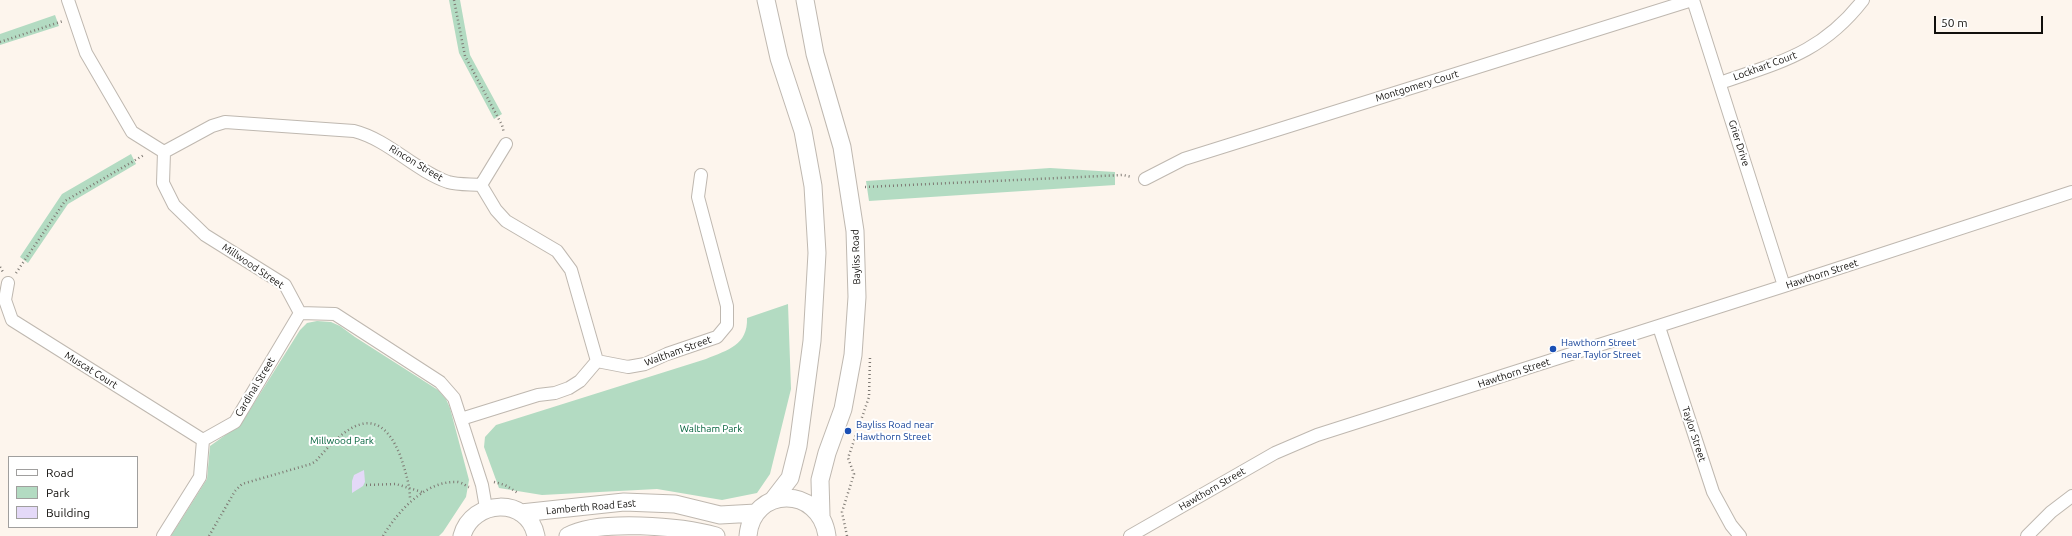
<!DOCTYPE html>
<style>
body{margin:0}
#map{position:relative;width:2072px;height:536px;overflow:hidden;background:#fdf5ed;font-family:Ubuntu,sans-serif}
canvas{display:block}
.legend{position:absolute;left:8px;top:456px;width:130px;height:72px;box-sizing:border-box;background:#fff;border:1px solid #a09f9e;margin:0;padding:5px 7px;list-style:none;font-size:12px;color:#110f0c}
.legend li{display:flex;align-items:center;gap:8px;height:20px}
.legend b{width:20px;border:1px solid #a09f9e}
.scale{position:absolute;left:1934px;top:16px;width:109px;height:18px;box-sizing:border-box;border:2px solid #110f0c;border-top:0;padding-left:5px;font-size:12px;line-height:14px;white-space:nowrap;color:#110f0c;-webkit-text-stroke:3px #fff;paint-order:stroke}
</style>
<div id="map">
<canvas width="2072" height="536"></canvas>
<ul class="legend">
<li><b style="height:5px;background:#fff"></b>Road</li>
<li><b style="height:11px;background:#b3dbc2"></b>Park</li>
<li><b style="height:11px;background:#e4d9f8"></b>Building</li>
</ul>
<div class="scale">50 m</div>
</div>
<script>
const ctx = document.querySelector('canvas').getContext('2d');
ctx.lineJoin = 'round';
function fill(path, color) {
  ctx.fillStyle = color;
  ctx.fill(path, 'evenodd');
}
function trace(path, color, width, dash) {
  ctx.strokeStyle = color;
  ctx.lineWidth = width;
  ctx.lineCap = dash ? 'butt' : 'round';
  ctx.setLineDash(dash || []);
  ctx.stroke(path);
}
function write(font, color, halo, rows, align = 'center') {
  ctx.font = font + ' Ubuntu,sans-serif';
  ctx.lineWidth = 4;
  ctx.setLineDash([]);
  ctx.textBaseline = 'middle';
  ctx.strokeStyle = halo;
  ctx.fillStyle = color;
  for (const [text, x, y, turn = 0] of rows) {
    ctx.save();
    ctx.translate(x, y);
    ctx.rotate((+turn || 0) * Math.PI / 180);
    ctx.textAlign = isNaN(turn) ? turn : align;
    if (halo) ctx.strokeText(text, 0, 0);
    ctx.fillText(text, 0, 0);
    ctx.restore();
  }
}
fill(new Path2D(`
 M449,0H460L470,55L502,114L494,119L459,53Z
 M55,15L59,26L0,45V34Z
 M131,154L136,164L68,204L28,263L20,257L62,194Z
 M1050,168L1115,172V185L869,201L866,181Z
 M788,304L791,389L770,474L757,493L722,500L657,489L542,495L499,488L484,447L485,437L496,425L706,359C728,350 748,345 747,318Z
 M317,321L331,322L340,326L355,337L438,390L446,399L450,408L469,480L466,497L443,532L439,536H171L207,479L210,446L241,424L300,330L307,323Z`), '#b3dbc2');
fill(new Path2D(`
 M364,470L365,482L363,486L352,493V481L354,475Z`), '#e4d9f8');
const street = new Path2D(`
 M68,0L86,53L132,132L164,152L163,183L174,205L205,235L285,285L300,313
 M1693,0L1784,286
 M1720,83C1780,62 1822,53 1863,0
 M164,152L212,126L225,122L354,131C389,140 414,170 448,182C458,185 471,184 481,185L496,210L506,221L557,251L571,270L597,361
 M1145,179L1184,159L1692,0
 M481,185L506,144
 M8,283L5,300L12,320L203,440
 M300,313L335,314L440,382L454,398L482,485L486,508
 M1659,327L1713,492L1731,525L1740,536
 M461,419L538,395L555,393L569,388L580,381L597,361L628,367L645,364L667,354L717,337L727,325V306L698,197L701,175
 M163,536L200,477L203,440L235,422L300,313
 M1130,536L1275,453L1317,435L1784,286L2072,192
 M2027,536L2051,512L2072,496`);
const secondary = new Path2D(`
 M766,0L779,58L803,131L813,186L817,253L812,341L798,446L790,478L773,500
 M805,0L815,54L842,147L855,231L857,297L853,355L843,409L827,453L820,480L821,515
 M521,513L624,502L675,504L720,515L756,513
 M462,536C472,499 528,496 536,536
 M568,536C598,519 682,526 716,536
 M748,536C752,486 820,485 827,536`);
trace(street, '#bfb8b0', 14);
trace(secondary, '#bfb8b0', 19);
trace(new Path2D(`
 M454,0L465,56L502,125L504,133
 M0,42L63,21
 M865,187L1123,175L1132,177
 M0,267L3,272
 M16,273L65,201L144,155
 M494,482L505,485L518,493
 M366,485L396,484L422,492
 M209,536L235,491L242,484L311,464L316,461C343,429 377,398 400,455C405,470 410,484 410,500
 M383,536C398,511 426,480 458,482C463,483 466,486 469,487
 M847,536L842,512L854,474L848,458L869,397L870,357`), '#7e7973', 2.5, [1, 3]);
trace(street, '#fff', 12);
trace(secondary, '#fff', 17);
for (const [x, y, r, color] of [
 [1553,349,4,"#1a4fb4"],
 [848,431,4,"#1a4fb4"]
]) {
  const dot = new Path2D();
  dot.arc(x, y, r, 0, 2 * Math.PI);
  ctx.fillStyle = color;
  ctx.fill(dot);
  trace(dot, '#fff', 1.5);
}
write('10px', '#110f0c', '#fff', [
 ["Lockhart Court",1765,66,-20],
 ["Montgomery Court",1417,86,-17],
 ["Grier Drive",1739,143,72],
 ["Rincon Street",416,163,31],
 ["Bayliss Road",856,257,-92],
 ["Millwood Street",253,266,34],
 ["Hawthorn Street",1822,274,-18],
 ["Waltham Street",678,351,-20],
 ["Muscat Court",91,370,32],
 ["Hawthorn Street",1514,373,-18],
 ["Cardinal Street",255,387,-59],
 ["Taylor Street",1694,434,72],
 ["Hawthorn Street",1212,489,-30],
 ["Lamberth Road East",591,507,-5]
]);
write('10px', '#164399', '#fff', [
 ["Hawthorn Street",1561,343],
 ["near Taylor Street",1561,355],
 ["Bayliss Road near",856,425],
 ["Hawthorn Street",856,437]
], 'left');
write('10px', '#00613a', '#fff', [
 ["Waltham Park",711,429],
 ["Millwood Park",342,441]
]);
</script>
